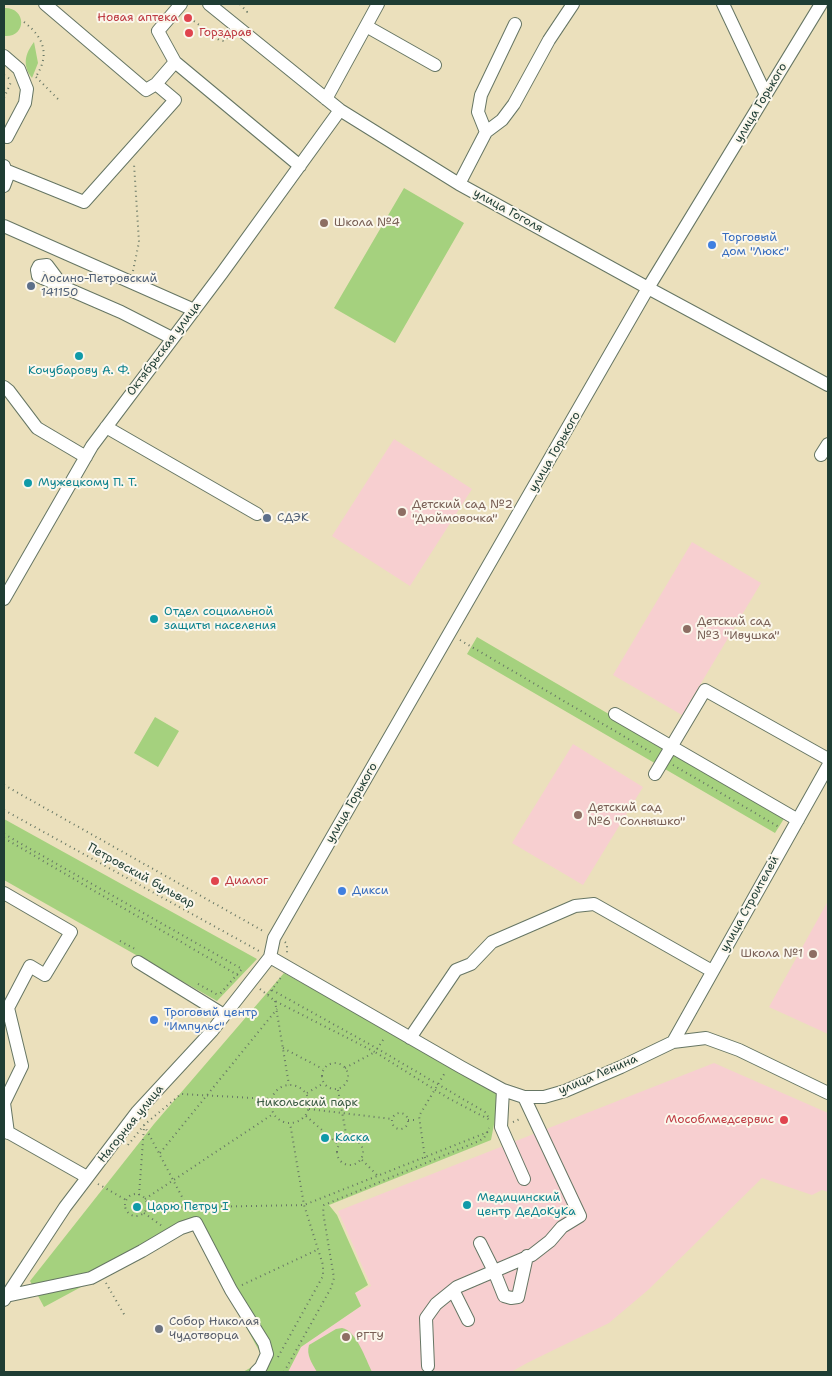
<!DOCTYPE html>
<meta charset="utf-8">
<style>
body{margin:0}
#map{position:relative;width:832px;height:1376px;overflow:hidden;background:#ebe0bc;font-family:"Shantell Sans",sans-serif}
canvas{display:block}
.frame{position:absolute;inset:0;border:5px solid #1f3d34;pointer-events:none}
</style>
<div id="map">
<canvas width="832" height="1376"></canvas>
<div class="frame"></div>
</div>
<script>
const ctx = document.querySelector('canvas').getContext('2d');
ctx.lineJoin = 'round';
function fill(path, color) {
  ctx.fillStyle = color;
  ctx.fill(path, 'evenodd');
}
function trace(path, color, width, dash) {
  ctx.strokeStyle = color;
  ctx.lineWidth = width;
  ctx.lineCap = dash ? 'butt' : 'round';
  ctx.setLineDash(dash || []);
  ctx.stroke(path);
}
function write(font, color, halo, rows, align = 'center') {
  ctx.font = font + ' "Shantell Sans",sans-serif';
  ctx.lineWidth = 4;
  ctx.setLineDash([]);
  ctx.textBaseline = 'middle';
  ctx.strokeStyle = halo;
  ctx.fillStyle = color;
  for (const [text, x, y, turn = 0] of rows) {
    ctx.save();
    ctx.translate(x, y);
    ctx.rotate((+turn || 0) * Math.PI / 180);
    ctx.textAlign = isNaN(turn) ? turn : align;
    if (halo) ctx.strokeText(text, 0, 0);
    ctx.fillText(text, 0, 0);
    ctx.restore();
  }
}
fill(new Path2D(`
 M394,439L472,489L410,586L332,536Z
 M692,542L761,583L682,715L613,675Z
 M573,744L643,787L583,885L512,843Z
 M828,901V1034L769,1007Z
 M714,1063L828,1113V1192L822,1190L812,1195L762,1178L648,1290L609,1323L527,1363L511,1372H288L301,1347L361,1306L355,1293L371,1286L338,1211Z`), '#f7cfd0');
fill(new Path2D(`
 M4,8C27,7 27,38 4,36Z
 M34,42L38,63L32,78C22,65 25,54 34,42Z
 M404,188L464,223L395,343L334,308Z
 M477,637L785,817L775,833L467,654Z
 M155,717L179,731L158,767L134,753Z
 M4,819L257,959L217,1001L4,880Z
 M284,973L500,1093L491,1140L329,1205L337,1215L368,1285L355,1293L361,1306L301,1347L288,1372H243L264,1360L192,1227L44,1307L30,1281L154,1124Z
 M342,1328C356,1330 366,1360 372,1372H317C312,1363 306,1355 309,1345L336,1329Z`), '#a5d17e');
const minor = new Path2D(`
 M45,4L146,90L156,84
 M209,4L340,110L459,184L648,288L828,385
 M723,4L766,95
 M366,26L435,65
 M4,56L19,69L27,89L25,103L7,137L4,136
 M175,62L300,166
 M326,99L378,4
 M486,132L478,112L481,95L515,24
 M4,166L7,178L4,186
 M5,170L84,202L175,100L156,84L175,62L158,31L181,4
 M459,184L486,132L502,120L514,104L549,40L573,4
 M4,226L194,310
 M59,285L56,277L47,265L39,266L37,270L38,276L121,312L172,338
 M4,387L9,391L37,428L86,457
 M106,427L257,514
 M821,455L828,444
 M4,599L92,446L222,273L340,110
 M615,714L798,820
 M655,774L705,690L828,759
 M4,893L71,932L45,975L30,966L8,1008L22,1066L4,1103L8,1133
 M270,957L461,1067L503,1090L524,1097H544L565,1091L621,1067L673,1042L706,1038L739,1050L828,1093
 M138,962L224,1015
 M410,1038L456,970L471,964L492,942L575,906L594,904L712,971
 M673,1042L828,766
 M503,1090L501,1127L524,1179
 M4,1130L87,1177
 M480,1243L494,1271L504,1296L511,1298L518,1297L527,1256
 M453,1290L468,1320
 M6,1296L91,1278L142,1251L181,1228L196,1223L231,1290L264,1343L267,1354L261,1367L256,1372
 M4,1300L65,1207L137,1112L212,1031L270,957L274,938L648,288L821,4
 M428,1366L426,1318L436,1304L457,1287L532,1255L550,1241L562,1227L580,1216L524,1097`);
trace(minor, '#667664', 14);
trace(new Path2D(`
 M240,4L247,12L246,15
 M186,15L219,40L224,41L230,35
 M24,22C45,38 50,56 35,78
 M4,75L10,79
 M36,77L58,99
 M4,98L11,82
 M133,271L139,242L134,164
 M460,640L654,754
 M673,765L779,827
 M4,785L265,932
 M4,810L259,951
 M4,834L242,969L219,995
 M4,838L241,977
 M120,941L137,950
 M285,942L287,944V953
 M198,984L218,995
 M260,989L275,1001L375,1052L385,1037
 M272,990L378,1049L485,1112L489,1118
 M268,995L282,976
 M275,1001L289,1085
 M283,1048L323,1069
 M322 1076a13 13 0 1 1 26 0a13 13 0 1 1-26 0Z
 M345,1068L375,1052L448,1098L490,1120
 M271 1104a19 19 0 1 1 38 0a19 19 0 1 1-38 0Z
 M338,1090L347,1139
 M307,1093L324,1083
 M309,1109L392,1119
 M392 1121a8 8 0 1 1 16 0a8 8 0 1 1-16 0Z
 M306,1116L338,1144
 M408,1120H418
 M513,1122L522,1118
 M144,1125L190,1212
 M337 1152a13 13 0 1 1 26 0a13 13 0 1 1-26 0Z
 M128,1145L144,1125L181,1094L272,1099
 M160,1153L277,1009
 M425,1158L419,1116L446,1071
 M362,1160L378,1176
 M98,1184L126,1200
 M125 1205a11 11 0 1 1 22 0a11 11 0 1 1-22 0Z
 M139,1195L144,1127
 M145,1199L273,1114
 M146,1208L304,1205L488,1132
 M144,1213L162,1226
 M106,1283L125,1316
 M242,1285L319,1249
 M278,1357L323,1276V1265L304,1205L290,1123
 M284,1372L331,1288L334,1278L323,1212L324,1205L479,1141L484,1138L489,1128`), '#667664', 2, [1, 4]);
trace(minor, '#fff', 12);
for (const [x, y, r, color] of [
 [188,18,5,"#e0444e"],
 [189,33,5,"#e0444e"],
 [324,223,5,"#8d6e63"],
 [712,245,5,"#3f7fe0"],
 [31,286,5,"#5c6f8a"],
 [79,356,5,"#0f9aa8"],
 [28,483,5,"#0f9aa8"],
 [402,512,5,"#8d6e63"],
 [267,518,5,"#5c6f8a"],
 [154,619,5,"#0f9aa8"],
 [687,629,5,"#8d6e63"],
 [578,815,5,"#8d6e63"],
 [215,881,5,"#e0444e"],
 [342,891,5,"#3f7fe0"],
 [813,954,5,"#8d6e63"],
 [154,1020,5,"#3f7fe0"],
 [784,1120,5,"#e0444e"],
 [325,1138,5,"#0f9aa8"],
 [467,1205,5,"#0f9aa8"],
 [137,1207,5,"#0f9aa8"],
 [159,1329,5,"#6b7280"],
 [346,1337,5,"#8d6e63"]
]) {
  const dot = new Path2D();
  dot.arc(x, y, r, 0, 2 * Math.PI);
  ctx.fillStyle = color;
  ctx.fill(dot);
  trace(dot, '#fbf7ec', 2);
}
write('12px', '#be3a42', '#fbf7ec', [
 ["Новая аптека",178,18],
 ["Горздрав",199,33,"left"],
 ["Диалог",225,881,"left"],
 ["Мособлмедсервис",774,1120]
], 'right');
write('12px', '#1f3d34', '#fbf7ec', [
 ["улица Горького",761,103,-59],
 ["улица Гоголя",508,211,29],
 ["Октябрьская улица",164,349,-53],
 ["улица Горького",555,452,-60],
 ["улица Горького",352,803,-60],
 ["Петровский бульвар",141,876,29],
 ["улица Строителей",750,904,-61],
 ["улица Ленина",598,1075,-23],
 ["Нагорная улица",131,1124,-51]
]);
write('12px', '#785e54', '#fbf7ec', [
 ["Школа №4",334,223],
 ["Детский сад №2",412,505],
 ["\"Дюймовочка\"",412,519],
 ["Детский сад",697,622],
 ["№3 \"Ивушка\"",697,636],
 ["Детский сад",588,808],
 ["№6 \"Солнышко\"",588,822],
 ["Школа №1",803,954,"right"],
 ["РГТУ",356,1337]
], 'left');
write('12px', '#366cbe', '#fbf7ec', [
 ["Торговый",722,238],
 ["дом \"Люкс\"",722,252],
 ["Дикси",352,891],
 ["Троговый центр",164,1013],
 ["\"Импульс\"",164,1027]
], 'left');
write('12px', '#4e5e75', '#fbf7ec', [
 ["Лосино-Петровский",41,279],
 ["141150",41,293],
 ["СДЭК",277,518]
], 'left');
write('12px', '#0d838f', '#fbf7ec', [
 ["Кочубарову А. Ф.",79,371,"center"],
 ["Мужецкому П. Т.",38,483],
 ["Отдел социальной",164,612],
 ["защиты населения",164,626],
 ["Каска",335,1138],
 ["Медицинский",477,1198],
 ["центр ДеДоКуКа",477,1212],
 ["Царю Петру I",147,1207]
], 'left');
write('12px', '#3a5b43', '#fbf7ec', [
 ["Никольский парк",307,1103]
]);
write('12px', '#5b616d', '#fbf7ec', [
 ["Собор Николая",169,1322],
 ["Чудотворца",169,1336]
], 'left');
</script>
